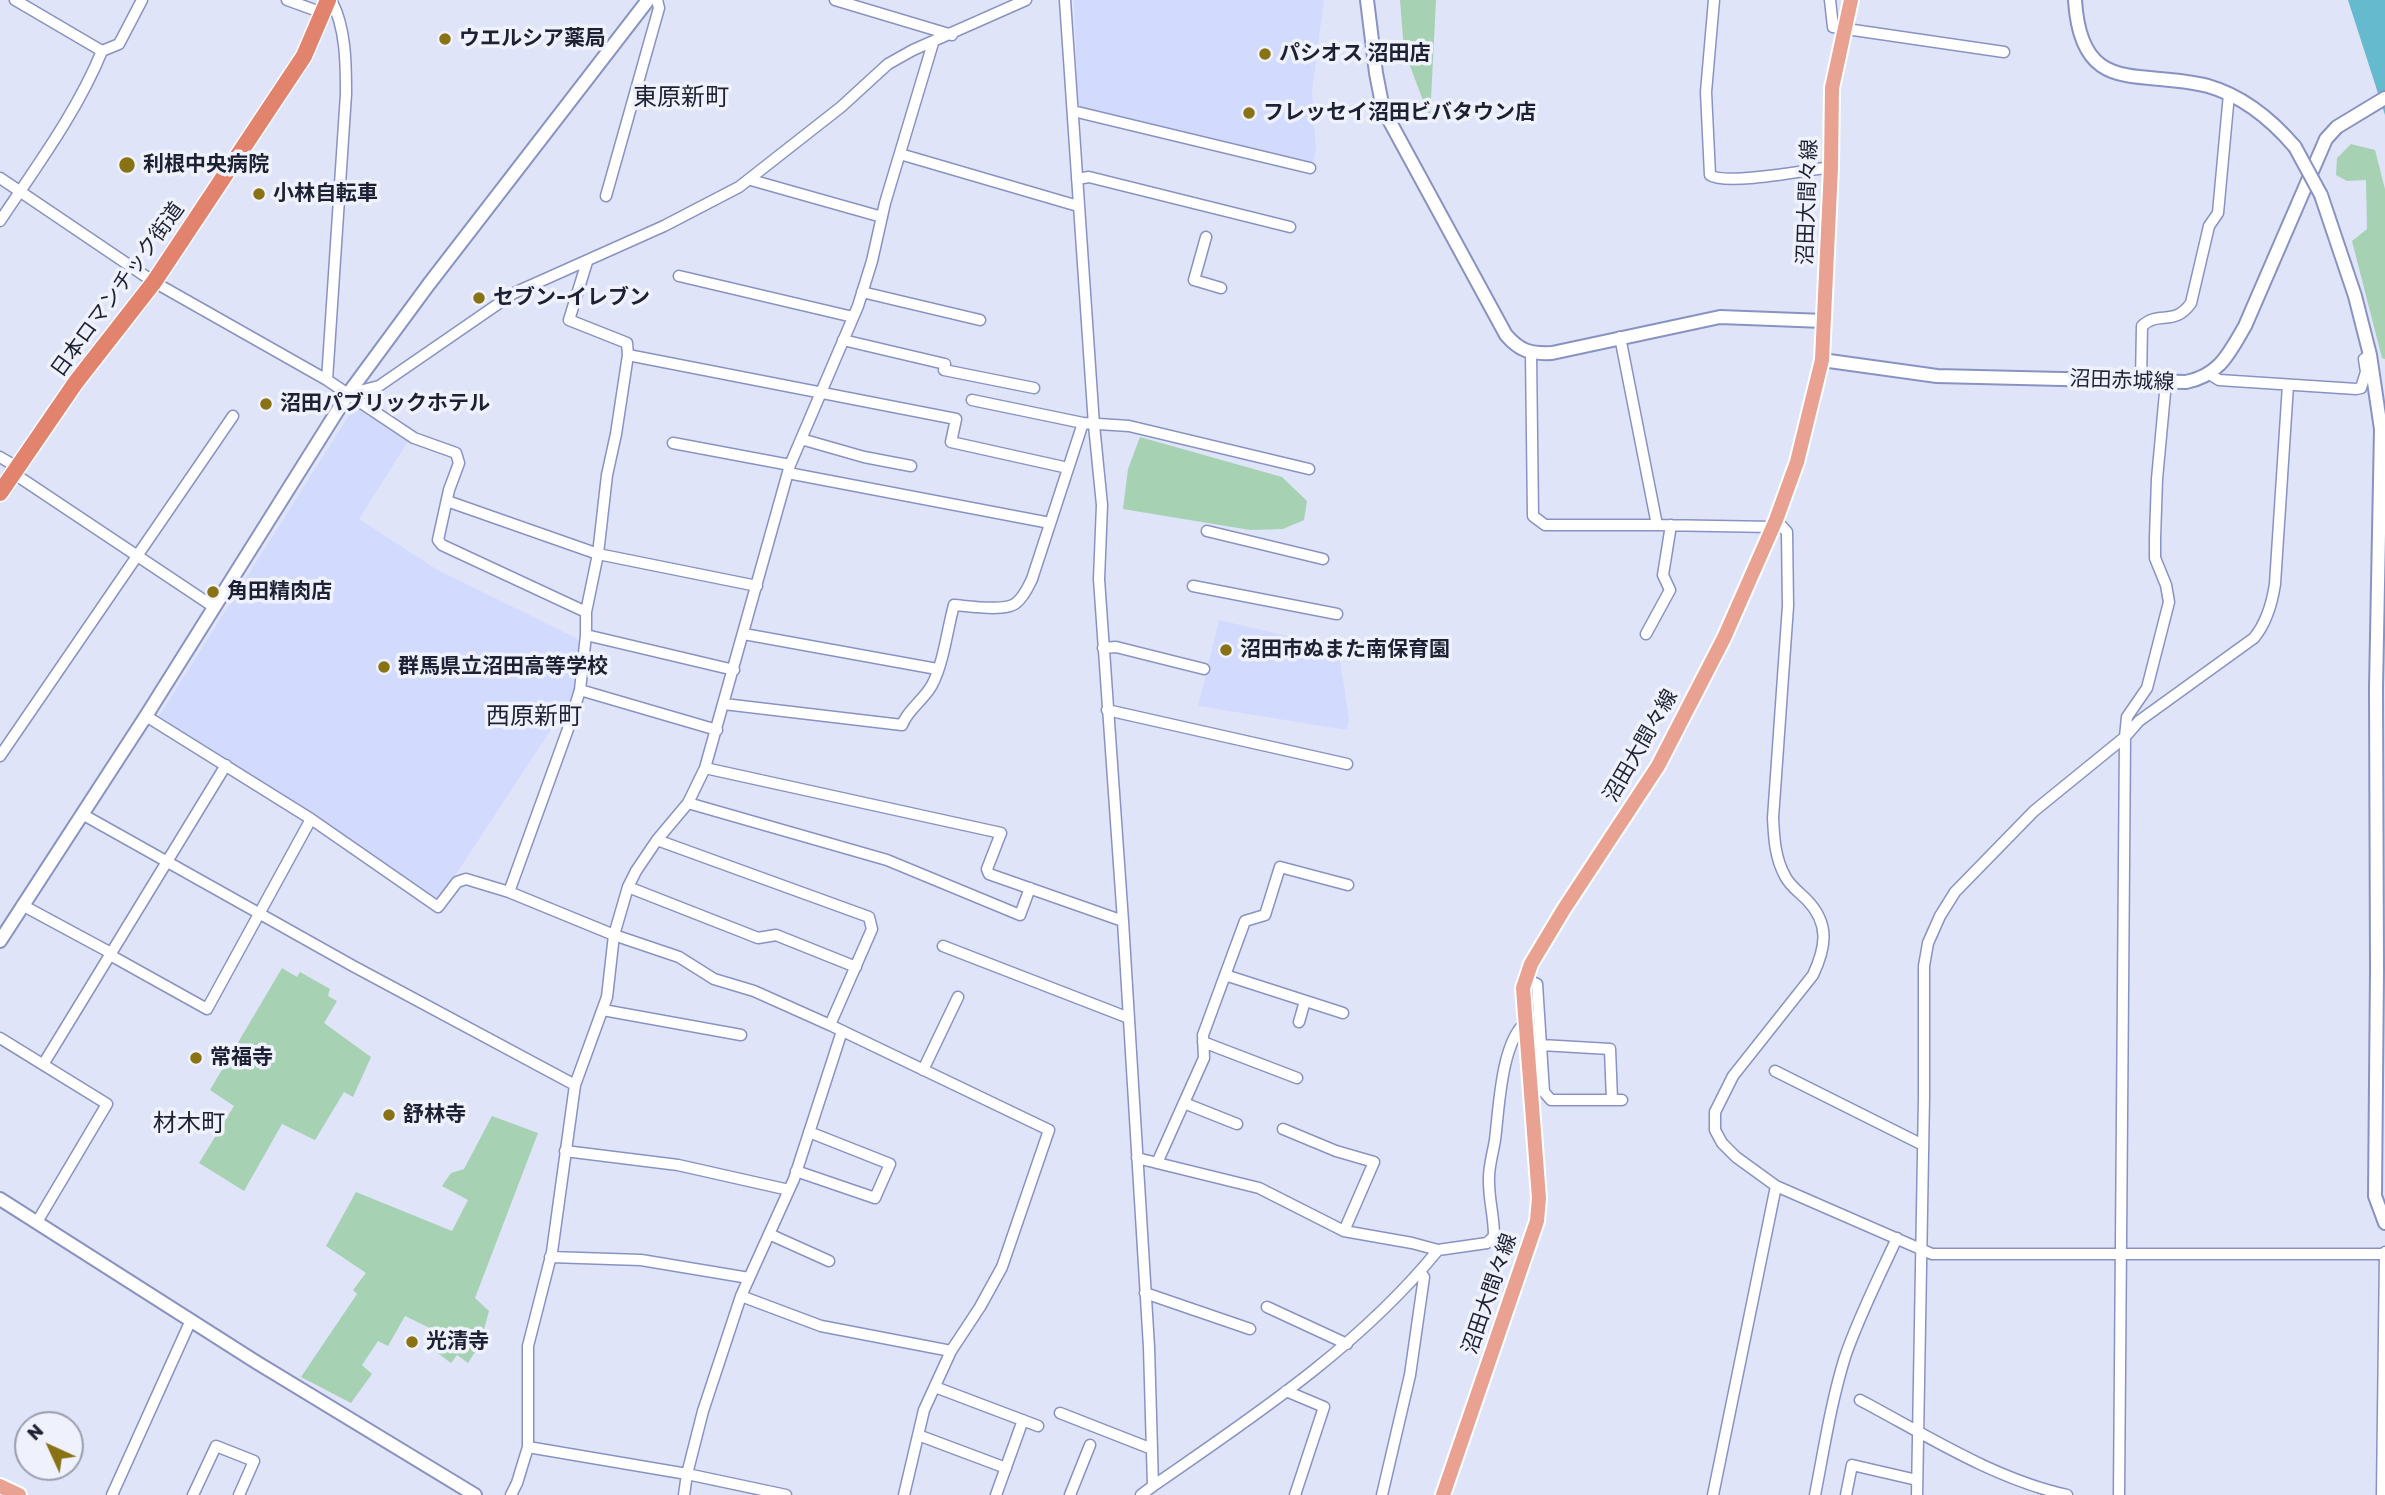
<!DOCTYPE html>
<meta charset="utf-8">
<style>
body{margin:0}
#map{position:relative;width:2385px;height:1495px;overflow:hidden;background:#dfe4f9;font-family:Rubik,sans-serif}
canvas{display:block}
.north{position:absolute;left:14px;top:1411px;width:70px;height:70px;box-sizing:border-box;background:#eff2fc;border:2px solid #9b9eac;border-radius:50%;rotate:315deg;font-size:19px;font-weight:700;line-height:28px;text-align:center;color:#1d2133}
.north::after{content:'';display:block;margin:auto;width:24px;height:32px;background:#897214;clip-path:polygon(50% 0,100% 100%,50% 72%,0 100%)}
</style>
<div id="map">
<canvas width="2385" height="1495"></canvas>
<div class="north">N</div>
</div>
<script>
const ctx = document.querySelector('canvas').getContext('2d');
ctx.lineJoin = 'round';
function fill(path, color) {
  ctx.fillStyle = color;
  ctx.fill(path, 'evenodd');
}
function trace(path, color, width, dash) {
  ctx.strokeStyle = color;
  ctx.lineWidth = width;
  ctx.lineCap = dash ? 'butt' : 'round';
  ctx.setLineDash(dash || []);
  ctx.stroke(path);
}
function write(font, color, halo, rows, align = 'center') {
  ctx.font = font + ' Rubik,"Noto Sans JP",sans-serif';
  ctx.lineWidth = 7;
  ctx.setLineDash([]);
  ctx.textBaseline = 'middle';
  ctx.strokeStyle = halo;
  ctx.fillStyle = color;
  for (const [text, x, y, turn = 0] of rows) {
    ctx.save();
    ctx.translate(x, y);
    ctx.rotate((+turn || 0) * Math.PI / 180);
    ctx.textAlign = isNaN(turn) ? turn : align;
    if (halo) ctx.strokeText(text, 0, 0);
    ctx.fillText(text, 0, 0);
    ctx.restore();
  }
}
fill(new Path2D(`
 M1074,0H1324L1312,91L1316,151L1312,164L1083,108L1078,104Z
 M356,404L409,440L359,519L436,569L582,641L575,693L441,897H436L159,716Z
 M1219,620L1338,648L1349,719L1347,730L1198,706Z`), '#d2dbfe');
fill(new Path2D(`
 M1400,0H1436L1430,119L1404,50Z
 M2351,144L2375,150L2385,189V359L2382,358L2352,241L2367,229L2366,180L2347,181L2336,175L2337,158Z
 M1140,437L1282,477L1307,501L1304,520L1283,529L1250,530L1123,509L1128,469Z
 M282,968L297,977L300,972L330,989L328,996L337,1001L324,1023L371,1057L353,1097L344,1092L315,1140L282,1124L244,1191L199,1163L234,1106L210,1090Z
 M492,1116L538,1133L475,1298L489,1311L480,1344L468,1363L457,1355L451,1363L431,1348L438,1332L405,1316L388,1346L378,1341L362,1365L372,1374L351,1403L301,1377L357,1294L353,1290L366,1273L326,1246L356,1192L452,1231L468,1200L442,1186L451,1173L464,1169Z`), '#a6d1b3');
fill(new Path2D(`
 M2348,0H2385V115Z`), '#65bacd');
const minor = new Path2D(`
 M15,0L102,51
 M287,0L323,13
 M835,0L952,35
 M1065,0L1094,425L1102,505L1099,579L1123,921L1149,1347L1153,1486L1141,1495
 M1714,0L1706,92L1710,175C1725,186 1808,170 1831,167
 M1830,0L1833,27L2004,52
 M1073,111L1310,168
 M900,154L1078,206
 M0,178L154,282L327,380L414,438L456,453L459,463L449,490L438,540L442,545L586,612
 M1077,179L1089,177L1290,227
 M751,180L882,217
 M606,196L659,8L657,0
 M0,221C36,167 77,112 102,51L119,44L142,0
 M1206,237L1194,280L1221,288
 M679,276L853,317
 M862,292L980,320
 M1620,337L1657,525L1773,527
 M843,340L945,364L944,370L1034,388
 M1531,354L1533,516L1545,525H1657
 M628,355L956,419L951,442L1068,468
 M2211,375L2219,380L2356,389L2361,388L2366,372L2364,359L2370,355
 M327,380L346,94C346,64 346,27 331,0
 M2141,381L2142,326C2159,310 2174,327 2191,303L2209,226L2218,213L2229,94
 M348,394L379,386L514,293L664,226L739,187L841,107L888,64L913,50L1026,0
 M972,400L1083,423
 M801,439L864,457L911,466
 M673,443L790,465
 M0,457L17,467
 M13,473L214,607
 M788,473L1050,523
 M447,501L598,554L757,586
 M1776,520L1787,532L1788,606L1773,818C1774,838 1775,858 1785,876C1789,885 1800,893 1807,900C1830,924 1826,947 1813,975L1733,1076L1715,1112V1130L1722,1143L1736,1157L1776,1186L1932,1254H2383
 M1207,531L1323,559
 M1193,586L1337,614
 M744,634L937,669
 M1646,634L1670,590L1663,575L1671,525
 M586,635L734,670
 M1103,648L1116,647L1204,669
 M580,690L717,730
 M724,704L902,725C908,709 923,701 932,685C944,662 947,630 954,605C968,606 1006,612 1016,603C1024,597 1028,587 1032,579L1083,423L1129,426L1309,469
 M1107,710L1347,764
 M146,716L311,819L438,907L457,882L466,879L509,892L614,935L679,957L714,979L754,991L830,1025L1049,1130L1002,1267L980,1307L951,1351L924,1410L904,1495
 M0,756L233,416
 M705,768L1001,833L987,869L989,874L1123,921
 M688,803L887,860L1020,915L1030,888
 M82,814L353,966L575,1085
 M657,840L869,917L872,929L830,1025
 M628,887L758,938L776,935L856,967
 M509,892L568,729L580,690L586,635V612L598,554L607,475L616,434L628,355L627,343L569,320L587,262
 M22,905L111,953
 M943,946L1129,1018
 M110,955L207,1009L311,819
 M1225,975L1343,1013
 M1526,979L1537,984L1544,1092L1551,1100H1622
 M603,1010L741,1035
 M1299,1022L1305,1001
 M0,1038L107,1104L37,1222
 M1203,1042L1297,1078
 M1541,1045L1610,1049L1612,1100
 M44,1063L226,765
 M923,1070L958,997
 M1775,1071L1923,1145
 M1184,1103L1237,1124
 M1283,1129L1336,1151L1374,1162L1344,1231
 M565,1151L678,1165L789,1190
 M1137,1158L1259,1188L1344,1231L1412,1243L1438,1250
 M1157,1163L1204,1058L1203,1035L1245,921L1265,915L1280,867L1348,885
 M796,1171L875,1198L890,1164L809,1132
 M769,1234L829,1261
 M550,1257L641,1260L749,1278
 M1145,1293L1250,1329
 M741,1296L821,1326L951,1351
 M1267,1307L1347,1344
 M935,1387L1038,1426
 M1286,1391L1324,1407L1295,1495
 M1860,1400C1926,1435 1994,1479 2067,1495
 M1060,1413L1152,1449
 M918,1435L1006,1468
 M528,1447L687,1474L786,1495
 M1153,1486C1254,1416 1359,1347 1438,1250L1487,1243L1494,1236C1494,1216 1489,1201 1489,1182C1488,1168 1493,1153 1495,1140C1499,1109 1501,1042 1526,1022
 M112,1495L191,1320
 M193,1495L216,1446L254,1461L239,1495
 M511,1495L517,1483L528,1447V1346L552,1252L575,1085L607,997L614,935L628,887L636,871L657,840L688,803L705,768L790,465L858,306L872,261L885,203L933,43
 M684,1495L687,1474L703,1411L741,1296L794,1179L842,1031
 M996,1495L1023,1420
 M1070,1495L1090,1445
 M1382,1495L1410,1375L1424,1277L1420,1272
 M1713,1495L1776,1186
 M1815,1495C1824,1449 1831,1402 1845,1357C1859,1316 1879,1277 1897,1238
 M1846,1495L1852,1465L1917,1480
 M1917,1495L1924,1097V966L1928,943L1940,916L1955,892L2034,811L2125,737L2139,721L2254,638C2267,622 2272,604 2275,584L2288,385
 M2119,1495L2125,737L2127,717L2147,688L2169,602L2166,585L2155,558V538L2157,479L2166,382
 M2382,1495L2385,1252`);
const tertiary = new Path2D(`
 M1367,0L1376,73L1383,109L1506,335C1520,351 1530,354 1552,353L1720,317L1824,321
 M2075,0C2081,99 2141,68 2208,86C2243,96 2271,119 2295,147
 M2321,195L2355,296L2370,355L2381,429L2376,688L2377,970L2375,1196L2385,1223
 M0,941L146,716L348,394L429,284L648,0
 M0,1199L256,1362L475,1495`);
const secondary = new Path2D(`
 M1822,360L1937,376L2186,382C2220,375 2229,353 2245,326L2326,139L2337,127L2385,98`);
const primary = new Path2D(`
 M0,1486L19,1495
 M1443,1495L1537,1221L1539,1198L1523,988L1531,964L1564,909L1658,766L1724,638L1776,520L1797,462L1822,360L1831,167L1832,88L1851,0`);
const trunk = new Path2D(`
 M0,493L76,382L154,282L304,56L328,0`);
trace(minor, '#8993c3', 13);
trace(tertiary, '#8993c3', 16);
trace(secondary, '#8993c3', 16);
trace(primary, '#fff', 18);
trace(trunk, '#fff', 19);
trace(minor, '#fff', 10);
trace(tertiary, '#fff', 12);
trace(secondary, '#fff', 12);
trace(primary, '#e9a292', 14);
trace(trunk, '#e2836e', 16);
const tertiaryBridge = new Path2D(`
 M2295,147L2321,195`);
trace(tertiaryBridge, '#8993c3', 16, []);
trace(tertiaryBridge, '#fff', 12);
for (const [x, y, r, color] of [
 [445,39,7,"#897214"],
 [1265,54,7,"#897214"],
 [1249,113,7,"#897214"],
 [127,165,9,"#897214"],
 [259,194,7,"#897214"],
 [479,298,7,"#897214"],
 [266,404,7,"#897214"],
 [213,592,7,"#897214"],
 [1226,650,7,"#897214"],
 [384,667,7,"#897214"],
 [196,1058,7,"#897214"],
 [389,1115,7,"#897214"],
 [412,1342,7,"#897214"]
]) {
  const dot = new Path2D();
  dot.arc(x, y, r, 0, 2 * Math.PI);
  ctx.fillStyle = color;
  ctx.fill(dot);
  trace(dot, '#eff2fc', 2.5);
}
write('bold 21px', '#1d2133', '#eff2fc', [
 ["ウエルシア薬局",459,39],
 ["パシオス 沼田店",1279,54],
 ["フレッセイ沼田ビバタウン店",1263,113],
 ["利根中央病院",143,165],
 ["小林自転車",273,194],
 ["セブン-イレブン",493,298],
 ["沼田パブリックホテル",280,404],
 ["角田精肉店",227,592],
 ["沼田市ぬまた南保育園",1240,650],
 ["群馬県立沼田高等学校",398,667],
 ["常福寺",210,1058],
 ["舒林寺",403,1115],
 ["光清寺",426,1342]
], 'left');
write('21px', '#1d2133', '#eff2fc', [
 ["沼田大間々線",1808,202,-88],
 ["日本ロマンチック街道",118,290,-54],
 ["沼田赤城線",2122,381,2],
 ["沼田大間々線",1641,746,-60],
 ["沼田大間々線",1490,1294,-71]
]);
write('24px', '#1d2133', '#eff2fc', [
 ["東原新町",681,98],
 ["西原新町",534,717],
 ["材木町",189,1124]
]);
</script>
